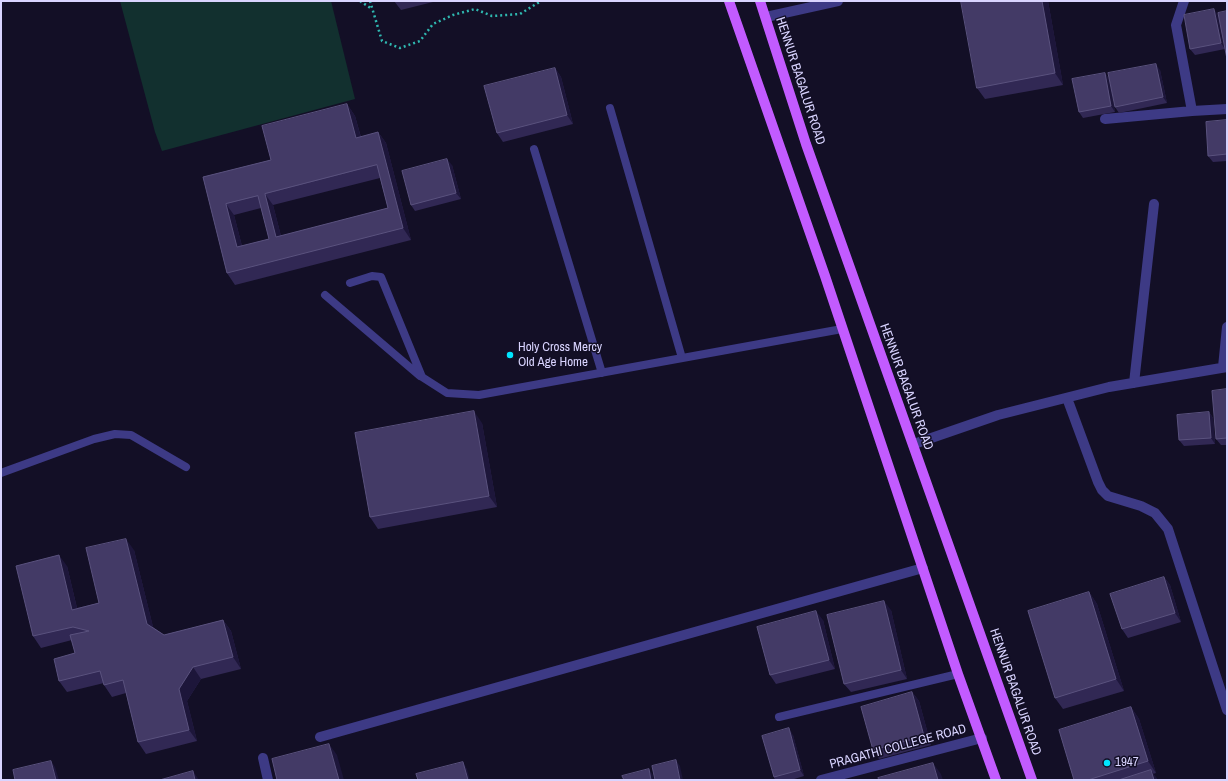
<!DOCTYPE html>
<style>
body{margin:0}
#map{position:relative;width:1228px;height:781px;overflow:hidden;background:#130f26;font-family:"Archivo Narrow",sans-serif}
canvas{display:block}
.frame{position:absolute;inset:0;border:2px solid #d9d4ff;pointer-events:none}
</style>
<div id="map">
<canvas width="1228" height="781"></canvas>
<div class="frame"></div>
</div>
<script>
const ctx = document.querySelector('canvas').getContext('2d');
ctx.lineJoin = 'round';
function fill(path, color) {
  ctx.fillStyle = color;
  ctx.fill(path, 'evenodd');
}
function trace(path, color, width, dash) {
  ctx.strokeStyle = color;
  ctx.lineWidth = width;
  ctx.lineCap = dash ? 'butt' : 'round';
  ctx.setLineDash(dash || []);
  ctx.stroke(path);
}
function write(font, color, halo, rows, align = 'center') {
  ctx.font = font + ' "Archivo Narrow",sans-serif';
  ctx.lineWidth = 3;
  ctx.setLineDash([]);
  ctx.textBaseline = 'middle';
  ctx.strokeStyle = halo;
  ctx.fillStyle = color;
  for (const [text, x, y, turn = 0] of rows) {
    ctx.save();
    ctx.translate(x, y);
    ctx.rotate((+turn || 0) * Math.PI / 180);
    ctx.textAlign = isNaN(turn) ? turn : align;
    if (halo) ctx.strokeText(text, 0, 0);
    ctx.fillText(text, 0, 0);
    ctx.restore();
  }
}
fill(new Path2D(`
 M120,1H331L355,99L162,151L155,132Z`), '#12302f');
trace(new Path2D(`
 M360,1L372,9
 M370,1L382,41L400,48L420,41L433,24L453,15L475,9L492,16L520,14L541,1`), '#2fb8b0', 2.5, [2, 3]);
trace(new Path2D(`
 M610,108L682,358
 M534,149L602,373
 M350,283L372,276L381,277L422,377L447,393L479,395L842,329
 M325,295L420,376
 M1,473L94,439L115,434L131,435L186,467
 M779,717L958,674`), '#3d3a85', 8);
trace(new Path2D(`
 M1184,1L1176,25L1192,111
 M766,17L838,1
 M1105,119L1192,111L1227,109
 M1223,367L1227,327
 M1134,383L1154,204
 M1067,398L1098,482L1102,490L1108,496L1141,506L1155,513L1168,529L1227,710
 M914,444L998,415L1109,387L1227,367
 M320,737L923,568
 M263,758L268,780
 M821,780L982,738`), '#3d3a85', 10);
trace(new Path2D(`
 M729,1L825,276L958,674L996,780
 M760,1L806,144L1032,780`), '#c25bff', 10);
fill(new Path2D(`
 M394,1H437L401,10Z
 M961,1H1048L1063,85L985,99L977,88Z
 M1219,18L1225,49L1195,55L1190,49Z
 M555,68L561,77L573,124L503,142L497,133Z
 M1160,70L1167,103L1119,113L1115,107Z
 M1105,73L1109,79L1115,112L1083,118L1079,112Z
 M347,104L355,116L361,137L378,132L386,143L411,240L235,285L227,273L203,177L271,160ZM380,178L388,208L281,236L273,205ZM261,208L269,239L242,246L234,215Z
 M1227,120V161L1213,162L1208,156Z
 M452,165L461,199L415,211L411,205Z
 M1227,389V445H1221L1216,439Z
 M1209,412L1213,418L1215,444L1184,446L1179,440Z
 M482,423L497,507L378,529L370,517Z
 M134,550L153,627L164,635L223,620L231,631L241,669L201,679L187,701L197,741L146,754L138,742L126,693L112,697L104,685V683L67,692L59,681L75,653L72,640L41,648L33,636L67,566L77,608L99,603Z
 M1164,577L1170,585L1181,622L1128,638L1122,629Z
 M1089,592L1097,604L1124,691L1063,709L1055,698Z
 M891,610L907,679L851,692L844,684Z
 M823,620L835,669L776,684L770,675Z
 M912,692L919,701L931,745L879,759L873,750Z
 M1131,707L1139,719L1156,773L1153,774L1158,780H1074Z
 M793,735L804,776L791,780H775L774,777Z`), '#312854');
fill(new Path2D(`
 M1042,1H1048L1063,85L1055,73Z
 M1214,9L1218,15L1225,49L1221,43Z
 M1156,64L1160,70L1167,103L1163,97Z
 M555,68L561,77L573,124L567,115Z
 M1105,73L1109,79L1115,112L1111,106Z
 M347,104L355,116L364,149L356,138Z
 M378,132L386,143L411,240L403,228Z
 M447,159L452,165L461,199L456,193Z
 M265,194L273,205L284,248L276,237Z
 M226,204L234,215L245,258L237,247Z
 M474,411L482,423L497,507L489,496Z
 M1209,412L1213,418L1215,444L1211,438Z
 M126,539L134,550L155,635L147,624Z
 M59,555L67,566L80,621L72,610Z
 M1164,577L1170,585L1181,622L1175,613Z
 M1089,592L1097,604L1124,691L1116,679Z
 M884,601L891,610L907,679L901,670Z
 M816,611L823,620L835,669L829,660Z
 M223,620L231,631L241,669L233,657Z
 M193,667L201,679L187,701L197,741L189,730L179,689Z
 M912,692L919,701L931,745L924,736Z
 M1131,707L1139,719L1156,773L1148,761Z
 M789,728L793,735L804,776L800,770Z
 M329,744L337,755L344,780H339Z
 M676,760L680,766L683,780H680Z
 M51,761L55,767L59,780H56Z
 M463,762L467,769L470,780H468Z
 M933,763L941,774L943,780H938Z
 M649,769L653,775L654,780H651Z
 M1151,770L1158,780H1154Z
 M193,771L199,780H195Z`), '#1d163a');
const building = new Path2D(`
 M961,1H1042L1055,73L977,88Z
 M1214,9L1221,43L1190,49L1184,15Z
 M1227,11V59L1218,13Z
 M1156,64L1163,97L1115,107L1108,73Z
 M555,68L567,115L497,133L484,86Z
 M1105,73L1111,106L1079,112L1072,79Z
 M347,104L356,138L378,132L403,228L227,273L203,177L271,160L262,126ZM377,165L388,208L276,237L265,194ZM258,196L269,239L237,247L226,204Z
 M1227,120V154L1208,156L1206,122Z
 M447,159L456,193L411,205L402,171Z
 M1227,389V438L1216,439L1212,391Z
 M474,411L489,496L370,517L355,433Z
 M1209,412L1211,438L1179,440L1177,415Z
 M126,539L147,624L164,635L223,620L233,657L193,667L179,689L189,730L138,742L123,680L104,685L100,671L59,681L54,659L75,653L70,635L89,631L73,627L33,636L16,566L59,555L72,610L99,603L86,548Z
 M1164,577L1175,613L1122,629L1110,594Z
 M1089,592L1116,679L1055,698L1028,611Z
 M884,601L901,670L844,684L827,615Z
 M816,611L829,660L770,675L757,627Z
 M912,692L924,736L873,750L861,707Z
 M1131,707L1148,761L1088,780H1074L1059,730Z
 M789,728L800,770L774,777L762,736Z
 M329,744L339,780H277L272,759Z
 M676,760L680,780H655L652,766Z
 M51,761L56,780H15L13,770Z
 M463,762L468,780H418L416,774Z
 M933,763L938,780H879L878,778Z
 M649,769L651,780H624L622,776Z
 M1151,770L1154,780H1119Z
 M193,771L195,780H160Z`);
fill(building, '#433a66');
trace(building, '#5a527e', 1);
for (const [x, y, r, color] of [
 [510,355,4,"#00e5ff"],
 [1107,763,4,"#00e5ff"]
]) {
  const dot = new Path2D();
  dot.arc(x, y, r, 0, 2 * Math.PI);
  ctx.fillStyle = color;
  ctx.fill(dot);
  trace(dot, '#130f26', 1.5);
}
write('13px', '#d9d4ff', '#130f26', [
 ["HENNUR BAGALUR ROAD",800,81,72],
 ["HENNUR BAGALUR ROAD",906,387,70],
 ["HENNUR BAGALUR ROAD",1015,692,71],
 ["PRAGATHI COLLEGE ROAD",898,747,-15]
]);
write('13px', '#d9d4ff', '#130f26', [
 ["Holy Cross Mercy",518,348],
 ["Old Age Home",518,363],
 ["1947",1115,763]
], 'left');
</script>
